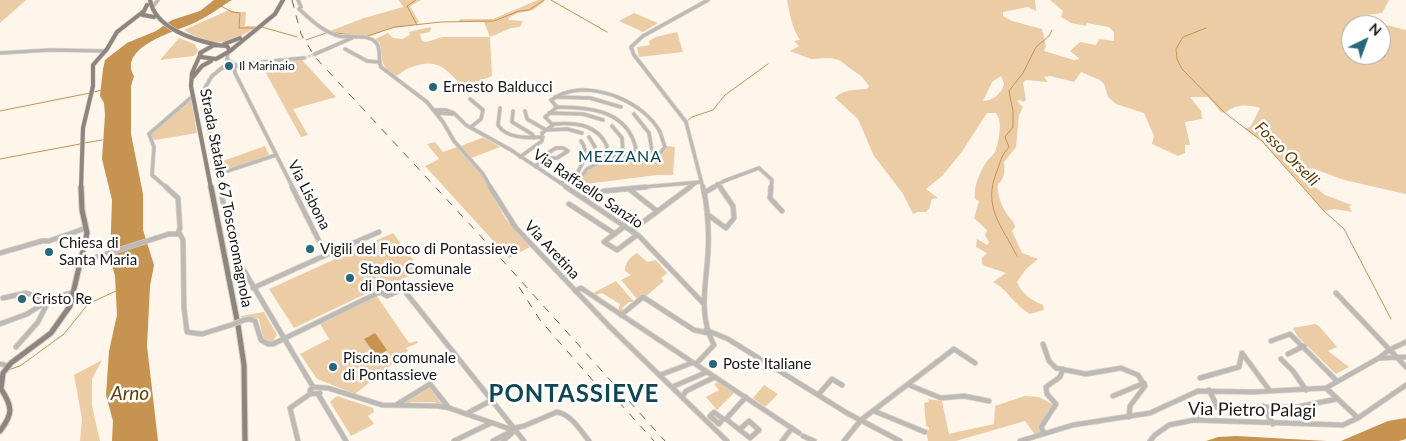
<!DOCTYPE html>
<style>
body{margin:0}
#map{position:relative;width:1406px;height:441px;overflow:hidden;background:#fef5eb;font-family:Lato,sans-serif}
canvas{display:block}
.north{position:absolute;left:1341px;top:15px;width:50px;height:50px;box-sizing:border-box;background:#fff;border:1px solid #a3a2a1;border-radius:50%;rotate:42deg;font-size:14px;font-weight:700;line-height:20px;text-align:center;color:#1a1714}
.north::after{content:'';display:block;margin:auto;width:18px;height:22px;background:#27677b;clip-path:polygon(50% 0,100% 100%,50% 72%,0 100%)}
</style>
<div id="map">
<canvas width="1406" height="441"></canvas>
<div class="north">N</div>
</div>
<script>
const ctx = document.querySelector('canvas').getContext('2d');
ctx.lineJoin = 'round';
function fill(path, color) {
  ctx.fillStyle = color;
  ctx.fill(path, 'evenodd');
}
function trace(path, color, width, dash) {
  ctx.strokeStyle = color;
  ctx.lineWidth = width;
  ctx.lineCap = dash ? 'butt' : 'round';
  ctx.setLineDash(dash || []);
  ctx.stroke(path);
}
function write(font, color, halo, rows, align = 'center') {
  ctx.font = font + ' Lato,sans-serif';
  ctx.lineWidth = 5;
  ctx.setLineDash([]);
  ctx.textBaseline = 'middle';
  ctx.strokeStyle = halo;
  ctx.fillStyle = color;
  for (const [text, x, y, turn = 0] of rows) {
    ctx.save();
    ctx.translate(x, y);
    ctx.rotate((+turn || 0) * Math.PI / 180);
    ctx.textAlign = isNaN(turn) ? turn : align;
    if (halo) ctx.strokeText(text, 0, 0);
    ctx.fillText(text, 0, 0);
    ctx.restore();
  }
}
fill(new Path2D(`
 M0,0H26L0,23Z
 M399,0H421L410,6L419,22L415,25L389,29L371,36L335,33L330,31L364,18L403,7Z
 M538,0H546L533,10L518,13L508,18L509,20L523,21L520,27L511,28L490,37L492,76L463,87C444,67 438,57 409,68C404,70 400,74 396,76C379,65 383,61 380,43L375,39L388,33L393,38L402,39L410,35L409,32L431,27L430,32L420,34L422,41L426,42L442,37H490L484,22L458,21L461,19H493Z
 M787,0H1035L1036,11L1028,7L1003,12V16L1012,21L1042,29L1046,46L1044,51L1074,60L1080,59L1070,51L1080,42L1096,45L1099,39L1114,41V32L1109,27L1087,23L1086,26L1082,25L1071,23L1061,17L1063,11L1050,0H1389L1382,13L1359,16L1358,18L1406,30V194L1344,180L1312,168L1298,174L1325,195L1352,205L1349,206L1352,212L1334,209L1324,211L1262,141L1245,129L1251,126L1260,108C1247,104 1235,104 1225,113L1221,112L1208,97H1190L1201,111L1202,119L1185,122L1190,145H1185V153L1178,156L1152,144L1154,136L1144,113L1116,104L1108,97L1104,84L1100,80L1081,72L1074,82L1050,76L1044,77L1048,82L1026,80L1023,83L1026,100L1024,102L1020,100L1017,101L1023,107L1019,115L1016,147L1004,162C1005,171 1005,178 998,184C997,194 1001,204 1006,213C1009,218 1014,220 1015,227L1012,231L1022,253L1038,259L1026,269L1017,282C1021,293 1032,301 1043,305L1044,310L1030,314C1015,306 1007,289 993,282L1006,273L985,266L982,263V258L987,253L976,247L977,239L987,245L989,242L985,235L987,230L974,218L979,201L975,199C973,186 980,172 987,161C990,158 993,155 995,152C999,142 1003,121 996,113H987L961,153L942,176L926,189L938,198L932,199L929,209L926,212H918L913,214L903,194L874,156L858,119L835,98C842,89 857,90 867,89L869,86L862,77L839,60L830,58L811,59L790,51L799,46L794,41L800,40C792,28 790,15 787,0ZM1351,25H1381V55H1351ZM1001,76L1004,84C1002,93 993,101 983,101L992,82Z
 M229,10L236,12H246L245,26H257C229,45 214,48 184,30Z
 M634,13L658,23L643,32L619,21Z
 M677,32L683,52L639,57L637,47L650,45L649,41L656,37Z
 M179,38L195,44L198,51L194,56L160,60Z
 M302,60L336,97L293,109L308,135L301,137L261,64Z
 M191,98L197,133L155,140L152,138L151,132Z
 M484,137L500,147L471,158L461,146Z
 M435,142L443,152L457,147L482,175L505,218L530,247L509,258L425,166L439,159L427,144Z
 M265,146L270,157L222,172L220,162Z
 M667,146L675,147L673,175H657L570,186L573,183L569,185L566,184L569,181C573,182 576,183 580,181C584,179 584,175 587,172C588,170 618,154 620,154C632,150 639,168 659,157L658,156L666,150Z
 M393,233L421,270L384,288L382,286L294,328L269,289Z
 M637,253L647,262L656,260L667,273L661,278L664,281L646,296L642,295L637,299L621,280L631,275L625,271C625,261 630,258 637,253Z
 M616,281L634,302H629L622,308L624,310L622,312L618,311L620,304L602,293L593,296L591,294Z
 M376,295L409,343L417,341L418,343L406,348L408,351L355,394L317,379L300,354L329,339L319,322Z
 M264,312L277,335L273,341H265L263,338L259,319L250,317L242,318L241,316Z
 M1315,324L1319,326L1337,347L1328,351L1349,367L1336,374L1298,337L1293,328Z
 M102,360L92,379V406L100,441H80L82,419L74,375Z
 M718,382L735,392L717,410L706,397L719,390L714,384Z
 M764,385L778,394L765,407L753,398Z
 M429,387L442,404H437L435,402H411L410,404H402Z
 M337,396L373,408L374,412L368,416L374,424L351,436L330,402Z
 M1025,396L1039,397L1054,405L1041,425L1043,433L1036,436L1025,421L956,441H928L926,429L929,430V427L926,426L924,403L929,402L928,399L942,401L949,434L994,424L995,406Z`), '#eccca5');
fill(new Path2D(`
 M214,0H232C220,7 209,16 196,22C178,31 117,46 134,76L131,86V134L143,194V230L154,265L150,286L147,346L158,441H112L113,421L106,395L109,351L117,315L115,276L110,258L112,200L102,159L105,115L104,103L100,96L103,69L105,60L127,43L156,31L172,20L200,11Z
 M375,333L387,350L377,357L364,339Z
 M1406,418V439L1399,441H1341L1388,421Z
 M1236,436L1327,441H1206L1218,437Z`), '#c69351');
trace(new Path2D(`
 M416,0L407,6L417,25
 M551,0L607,32
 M221,6L232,12L240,13L239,28H257
 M262,27L297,37
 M1206,28L1183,37L1176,49L1177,59L1182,69L1225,113L1262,141L1324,211L1344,229L1391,319
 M330,32L351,35
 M367,36L395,27L441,22L494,21L519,11L529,10L544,0
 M306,40L326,33
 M94,92L102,90
 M0,111L90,93
 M687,121L692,117L713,110L725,95L768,64
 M84,143L102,140
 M0,159L80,144
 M1017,256C1002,226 982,207 997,171C1001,160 1001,156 1009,147L1005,137L1013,127V111L1009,91L1023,73L1036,47L1049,36L1052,30
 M8,370L20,366L64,334L88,304L116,291`), '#c69351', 1);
trace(new Path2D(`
 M304,58L315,54`), '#dcd4cb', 3, [3, 1]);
const minorFar1 = new Path2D(`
 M298,0L301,7L299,9C310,19 323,32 339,36C349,38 370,33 377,44C381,50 378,60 381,67L427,102L443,122L454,141L483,174L491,188
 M153,6L158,0
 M345,49L367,61L378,62
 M228,52L227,59L232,63
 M0,53L50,50L106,51
 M315,54L352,38
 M230,63L236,65L230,69L223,68Z
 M252,63L304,58
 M253,63L234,67L235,73L293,188
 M555,97L590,98L621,107
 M470,99L483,110L481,119L471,127
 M557,107C591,107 628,111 636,149L631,154
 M500,108L498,125C506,139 529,138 543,137
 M434,110H446L454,113L466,125L511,150L568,188
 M513,111L512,122L532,134L534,138
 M525,111L527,119L546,130L567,129L582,133
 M437,113L454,114
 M549,113L583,114L603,120
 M634,114L649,133L653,157
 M553,124C575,122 597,124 607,146L603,161
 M612,126L622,138L623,152
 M589,137L595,147L592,166
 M556,148H563L568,151L557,158H548V153Z
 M520,157L542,141V133L553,125L545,117L557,107L551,100C555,98 560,94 565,93C596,82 645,103 660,132C662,137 663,142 665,147L660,153L643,160L621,152L587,169L580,179H567L561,183
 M535,166L548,158
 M218,174L276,155
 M573,180C580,168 591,154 581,141
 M717,184L721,188
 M167,188L152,175L154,147L149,134L193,96
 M221,188L202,93L212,76L223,67
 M632,188L701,182
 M689,188L696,183
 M703,188L686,122L634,55L631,47L643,36L708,0
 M712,188L724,181L759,168L772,180L771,188`);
const minor = new Path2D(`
 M166,187L178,198L180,228L178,233
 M220,187L233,252L313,387
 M490,187L516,228L609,326L727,441
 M566,187L639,236L704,304
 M771,187L770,198L782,211
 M629,189L657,211
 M704,193L714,187
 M583,198L604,191L646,187
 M569,204L615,234
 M707,214L726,228L734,218L733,206L720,187
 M625,226L604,242L617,250L637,235
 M631,231L690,187
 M0,253L42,241H49L86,228
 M326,255L379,232
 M78,263L169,234H180L183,240L184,308L187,332L202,334L231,325
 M253,288L326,255L292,187
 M575,291L581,288L799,433
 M1336,293L1406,367
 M3,298L26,293L49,300
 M621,315L643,297L694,330L708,333
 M244,320L250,319L255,321L261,340L268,344H273L380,292L387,296L403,289L513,427
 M0,324L27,314L54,297L72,293
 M706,330L728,339L847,413L900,441
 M1271,341L1290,334L1337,381
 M1043,344L1049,361L1056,368L1086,374L1121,368L1138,375L1145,386L1130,406L1129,417
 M16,347L38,322L48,302
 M1288,354L1304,346
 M1381,358L1406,357
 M1281,359L1293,371L1306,390
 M0,364L9,366
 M696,364L714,345C698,315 706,286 708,253C709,232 708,208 703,187
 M660,375L692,363
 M1200,378L1239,367L1242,353L1270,391
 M909,385L941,398L964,396L989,401
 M313,387L328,388L382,405L438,406L449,408L510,429L524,426L557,412C572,415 580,430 589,441
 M313,387L310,390V394L320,393
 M672,387L707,372
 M1326,388L1358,418
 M1209,390L1217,406
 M318,394L346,441
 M818,395L832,379L842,385
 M1113,396L1144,383
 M682,397L686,391L715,377
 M396,405L430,384L449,408
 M1263,406L1273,424
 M874,411L925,432
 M714,412L723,419L719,424L710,416Z
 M466,414L492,400
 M723,419H726
 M1200,419L1205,408L1209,407H1297L1337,399
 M740,429L749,421L759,430L750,438L726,419L746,397
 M516,431L524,441
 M1042,433H1044L1041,427L1056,404L1047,394L1046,387L1060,377L1063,369
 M803,436L814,441
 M298,441L290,408L310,394
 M454,441L491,423
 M493,441L510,432
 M503,441L512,433
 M782,441L792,428
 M844,441L861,420L954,349L975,363
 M1020,441L1073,425L1150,413L1198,391L1253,392L1326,388L1379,358L1389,350L1406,342
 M1150,441L1155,435L1169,425L1194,420L1343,425L1358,418L1406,385`);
const majorFar1 = new Path2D(`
 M150,0C155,28 193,40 218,45
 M143,15L154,17
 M224,44L240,38
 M214,45L227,46L230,51L216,59L201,57L200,53Z
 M230,51L275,14L283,0
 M200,55L192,73L191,86L211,188
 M193,77L202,66L211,61
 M81,188L83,128L93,86V65L107,49L117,32L144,11L147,5`);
const major = new Path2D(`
 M211,187L237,320
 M238,325L244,365L245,441
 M0,431C13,414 13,407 1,389L3,373L11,363L51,333L70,306L87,233L82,210L81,187`);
trace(minorFar1, '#dad1c9', 4.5);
trace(minor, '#dad1c9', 6);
trace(majorFar1, '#dad1c9', 5);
trace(major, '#dad1c9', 7);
trace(minorFar1, '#bdbab5', 3);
trace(minor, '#bdbab5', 4.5);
trace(majorFar1, '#8d867f', 4);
trace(major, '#8d867f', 5);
trace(new Path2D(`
 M292,0L301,34L315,57L476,231L665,441
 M519,287L540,320L609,399
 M608,390L654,441`), '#68635e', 1, [8, 8]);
const minorBridge = new Path2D(`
 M231,325L244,320`);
trace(minorBridge, '#dad1c9', 6, []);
trace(minorBridge, '#bdbab5', 4.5);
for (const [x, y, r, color] of [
 [229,66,5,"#27677b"],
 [433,87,5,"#27677b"],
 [310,249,5,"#27677b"],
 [49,252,5,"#27677b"],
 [350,278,5,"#27677b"],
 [22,299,5,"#27677b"],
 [713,364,5,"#27677b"],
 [333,367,5,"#27677b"]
]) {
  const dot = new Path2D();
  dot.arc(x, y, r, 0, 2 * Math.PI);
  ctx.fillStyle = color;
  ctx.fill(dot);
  trace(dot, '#fff', 2);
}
write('12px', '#1a1714', '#fff', [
 ["Il Marinaio",239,66]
], 'left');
write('15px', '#1a1714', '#fff', [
 ["Ernesto Balducci",443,87],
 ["Chiesa di",59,243],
 ["Santa Maria",59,260],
 ["Vigili del Fuoco di Pontassieve",320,249],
 ["Stadio Comunale",360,269],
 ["di Pontassieve",360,286],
 ["Cristo Re",32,299],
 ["Piscina comunale",343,358],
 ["di Pontassieve",343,375],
 ["Poste Italiane",723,364]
], 'left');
write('15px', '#1a1714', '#fff', [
 ["Via Raffaello Sanzio",588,189,34],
 ["Via Lisbona",309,195,63],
 ["Strada Statale 67 Toscoromagnola",226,198,79],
 ["Via Aretina",552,250,47]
]);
write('italic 16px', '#5e3c04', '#fff', [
 ["Fosso Orselli",1287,154,45]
]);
ctx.letterSpacing = '1px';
write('16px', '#104555', '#fff', [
 ["MEZZANA",620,157]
]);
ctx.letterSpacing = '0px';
write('18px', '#1a1714', '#fff', [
 ["Via Pietro Palagi",1252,410,1]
]);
write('italic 19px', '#5e3c04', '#fff', [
 ["Arno",130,394]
]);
ctx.letterSpacing = '1px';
write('bold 24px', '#104555', '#fff', [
 ["PONTASSIEVE",574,394]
]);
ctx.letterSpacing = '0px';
</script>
